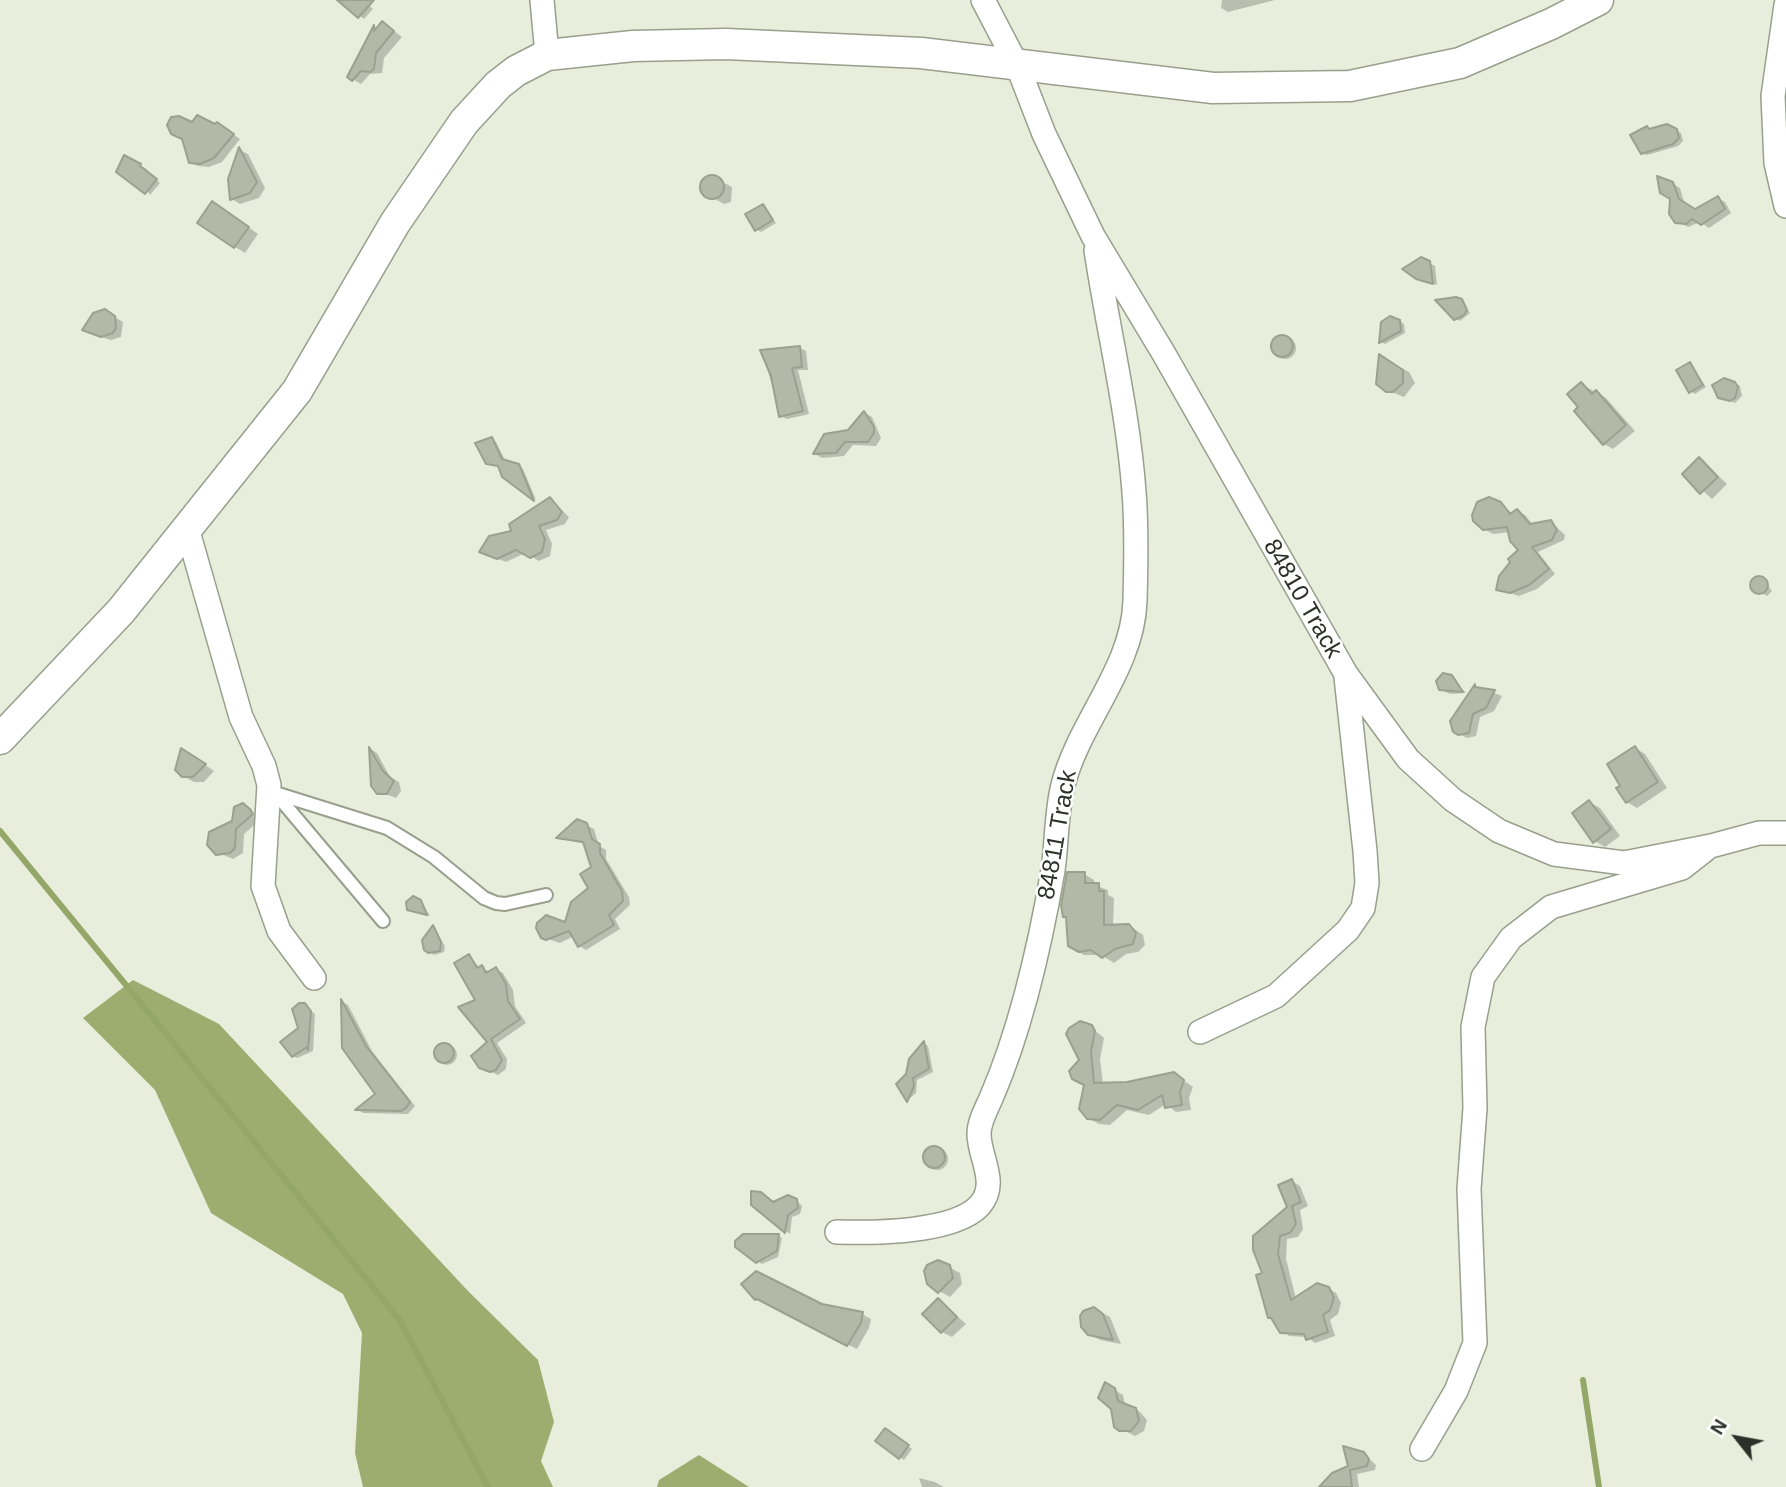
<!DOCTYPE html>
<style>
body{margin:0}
#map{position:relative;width:1786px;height:1487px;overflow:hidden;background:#e8eedb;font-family:Helvetica,sans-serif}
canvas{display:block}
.north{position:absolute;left:1702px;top:1403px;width:70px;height:70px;-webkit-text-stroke:5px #fff;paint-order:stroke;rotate:301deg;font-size:19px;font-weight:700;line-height:28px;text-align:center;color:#2d3028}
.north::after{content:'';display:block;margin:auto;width:24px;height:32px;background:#2d3028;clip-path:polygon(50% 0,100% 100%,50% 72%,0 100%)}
</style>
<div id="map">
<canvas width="1786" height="1487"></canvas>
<div class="north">N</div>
</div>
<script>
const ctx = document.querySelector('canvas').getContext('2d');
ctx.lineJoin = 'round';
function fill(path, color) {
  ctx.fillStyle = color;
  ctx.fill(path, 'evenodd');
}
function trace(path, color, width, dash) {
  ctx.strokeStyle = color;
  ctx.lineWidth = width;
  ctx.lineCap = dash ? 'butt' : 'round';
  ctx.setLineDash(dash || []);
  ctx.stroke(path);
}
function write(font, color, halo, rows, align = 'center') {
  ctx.font = font + ' Helvetica,sans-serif';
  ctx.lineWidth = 5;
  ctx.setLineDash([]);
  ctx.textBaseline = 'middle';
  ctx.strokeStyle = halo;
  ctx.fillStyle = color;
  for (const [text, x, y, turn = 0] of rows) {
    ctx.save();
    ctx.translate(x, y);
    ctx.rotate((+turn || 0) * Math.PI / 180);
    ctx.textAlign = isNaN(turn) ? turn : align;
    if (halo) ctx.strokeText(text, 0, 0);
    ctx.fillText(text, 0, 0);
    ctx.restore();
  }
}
fill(new Path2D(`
 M133,980L219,1024L468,1291L538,1360L554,1422L541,1461L553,1487H363L355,1453L362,1333L343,1294L211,1213L155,1090L83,1018Z
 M699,1455L749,1487H657L659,1480Z`), '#9dad70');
fill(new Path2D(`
 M356,0H362L373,9L364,19L349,8Z
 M1222,0H1275L1228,12L1221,8Z
 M383,23L402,37L384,58L382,73L370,74L361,84L349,77L375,27L378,29Z
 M193,124L224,128L240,139L222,162L209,167L198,166L190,162Z
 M1667,126L1681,133L1683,141L1678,146L1647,155L1642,153L1651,130Z
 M240,150L248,154L265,188L259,198L240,204L232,199Z
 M125,158L145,168L160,183L150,195Z
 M713,177L732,187L731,202L724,204L704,193L702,185Z
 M1672,183L1680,188L1685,205L1695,210L1718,198L1725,202L1731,213L1709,228L1700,222L1688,227L1673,218Z
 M763,206L776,223L761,232L756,229Z
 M223,209L258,234L245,253L235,247Z
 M1421,259L1435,266L1437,285L1417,278Z
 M1461,300L1470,313L1460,321L1455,318Z
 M105,311L123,322L121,337L111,340L92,334Z
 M1395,318L1404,324L1405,333L1385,344L1381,342L1383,323Z
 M1274 348a11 11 0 1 1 22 0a11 11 0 1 1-22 0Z
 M800,348L806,351L808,370H798L809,414L787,419L781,416L762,351Z
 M1380,357L1409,372L1415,383L1404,397L1381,388L1376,377Z
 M1690,364L1706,387L1695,394L1691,391Z
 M1735,383L1740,386L1742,396L1735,403L1725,399Z
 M1581,384L1606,398L1635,431L1613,449L1604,444L1580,407Z
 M865,413L872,417L881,438L876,446L853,445L844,456L822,458L815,454L849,432Z
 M492,439L496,442L506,462L523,469L536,500L504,475L500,467L488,463Z
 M1700,459L1727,484L1712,499L1684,474Z
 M550,499L569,517L565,524L546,530L552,544L550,556L539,561L525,553L506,562L481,552L513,533Z
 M1500,503L1513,514L1517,511L1525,515L1533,525L1551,522L1565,535L1564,540L1538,552L1555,574L1537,589L1519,596L1498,589L1521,551L1510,532L1493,534L1484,529Z
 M1762,578L1772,591L1767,596L1754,590L1752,582Z
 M1452,678L1466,693L1450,694L1440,689Z
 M1476,686L1502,696L1494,711L1480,717L1476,736L1467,738L1454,731L1452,721Z
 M1635,748L1645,754L1667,788L1637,808L1627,802L1623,786Z
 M372,750L377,753L390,777L399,782L401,791L396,798L375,790Z
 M192,756L214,771L204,782H194L183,776Z
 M1589,802L1600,808L1620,836L1605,847L1595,841Z
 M243,805L260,816V820L244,834L243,853L233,859L212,850Z
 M586,825L594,829L599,846L606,850V859L629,897L630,905L615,919L620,929L586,950L579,946L574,936L560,943L542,937L566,924L590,889L593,868L586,844L559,838Z
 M1084,874L1094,880V885L1108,890V895L1114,898L1113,926L1129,925L1143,935L1145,945L1138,952L1126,954L1114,963L1101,955H1084L1074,949L1067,939L1068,917Z
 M417,899L422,902L430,916L412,912L408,903Z
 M433,927L445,946L444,952L434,955L425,949Z
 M469,956L480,968L489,971L496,969L503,973L513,990L515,1006L526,1023L497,1043L507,1059L506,1069L498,1075L480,1067L489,1042Z
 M343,1002L348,1005L372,1051L415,1106L408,1114L363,1113L358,1110L377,1094L344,1048Z
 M304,1005L315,1014L313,1051L297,1058L293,1056Z
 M1091,1027L1104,1038L1100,1059L1103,1084H1127L1174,1074L1193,1087L1189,1098L1191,1110L1176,1112L1166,1104L1149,1115L1127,1110L1110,1125L1099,1124L1088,1118L1086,1084L1071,1075L1072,1067L1081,1061Z
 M925,1044L928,1046L933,1072L917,1080L916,1093L909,1099L898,1088L900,1080L907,1075L911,1060Z
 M437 1055a10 10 0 1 1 20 0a10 10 0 1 1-20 0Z
 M926 1159a11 11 0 1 1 22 0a11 11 0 1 1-22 0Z
 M1292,1181L1300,1186L1308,1206L1300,1210L1303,1229L1298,1237L1287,1239L1286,1259L1296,1299L1328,1288L1336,1293L1341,1303L1338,1314L1330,1320L1335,1336L1315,1343L1307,1337L1289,1336L1269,1317L1265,1274L1289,1208Z
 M796,1200L802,1206L800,1214L792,1217L790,1234L753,1205Z
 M778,1236L782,1238L778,1257L762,1264L757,1261Z
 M949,1267L960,1273L962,1284L950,1297L939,1291Z
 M744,1284L862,1314L871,1319L869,1328L857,1349L756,1299Z
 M939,1300L966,1324L952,1337L942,1332Z
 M1099,1311L1110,1317L1121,1344L1100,1340L1089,1334Z
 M1106,1385L1123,1395L1125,1405L1139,1411L1147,1420L1144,1431L1135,1436L1115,1426Z
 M890,1433L912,1449L904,1460L900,1457Z
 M1364,1454L1376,1465L1375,1470L1357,1474L1359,1487H1329Z
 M919,1478L935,1482L944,1487H922Z`), '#0003');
trace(new Path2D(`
 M0,831L399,1319L488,1487
 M1583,1380L1599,1487`), '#95a669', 6);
const building = new Path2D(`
 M337,0H374L358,18Z
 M382,21L394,31L376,53L374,69L370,72L361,71L352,81L347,77L374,25V31Z
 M197,115L215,124L217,122L234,134L214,158L200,164L189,163L182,139L171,134L167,125L171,117L179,116L192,122Z
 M1667,124L1677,129L1679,138L1673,144L1641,154L1630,135L1647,126L1649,129Z
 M239,147L257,182L250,193L230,200L228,179Z
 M124,155L141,164L140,166L157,179L145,194L116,172Z
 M700 187a12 12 0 1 1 24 0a12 12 0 1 1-24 0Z
 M1657,176L1673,182L1679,199L1695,209L1718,196L1725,209L1701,225L1692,219L1686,224L1675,223L1669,214L1670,199L1660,193Z
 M212,201L249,227L234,248L197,223Z
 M763,204L773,220L755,231L745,214Z
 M1421,257L1430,261L1433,284L1416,279L1402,269Z
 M1456,297L1462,299L1467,310L1464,315L1454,320L1435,300Z
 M105,309L115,316L116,328L113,333L101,337L82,330L93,313Z
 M1390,316L1400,320L1401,331L1379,343L1381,322Z
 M1271 346a11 11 0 1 1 22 0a11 11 0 1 1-22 0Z
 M800,346L802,367L792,368L803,411L779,417L771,376L760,350Z
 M1379,354L1403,370V383L1393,392H1386L1376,384Z
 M1690,362L1703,385L1689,393L1676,370Z
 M1724,378L1735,382L1738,387L1735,398L1730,401L1718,398L1712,385Z
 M1581,382L1592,394L1596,390L1626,425L1603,445L1574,411L1578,407L1567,394Z
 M864,411L874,427V433L868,442H845L836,453L813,454L824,434L848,430Z
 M492,437L502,459L519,464L534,501L502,477L498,466L486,464L475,443Z
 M1699,457L1718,477L1700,494L1682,474Z
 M550,497L562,512L557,520L539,526L545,539L542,552L530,558L516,550L497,559L479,552L489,536L511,531L509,524Z
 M1489,497L1501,502L1510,514L1517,509L1530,524L1551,520L1557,530L1552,540L1532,547L1549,569L1529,585L1510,593L1496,590L1499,576L1510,562L1508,559L1518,550L1510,541L1507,527L1483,530L1473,521L1472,515L1477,502Z
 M1750 585a9 9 0 1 1 18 0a9 9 0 1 1-18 0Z
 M1443,673L1452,675L1463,692L1439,690L1436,681Z
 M1475,684V687L1495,690L1486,708L1473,714L1469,733L1458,735L1453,732L1450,721Z
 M1635,746L1658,782L1626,803L1616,788L1620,786L1607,764Z
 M369,747L383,771L394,781L387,794H377L371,786Z
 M181,748L206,764L193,777H182L175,770Z
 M1589,800L1611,829L1593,843L1572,813Z
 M243,803L251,810L252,815L236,829L235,848L230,853L216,855L207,845L209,832L232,821L234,807Z
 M577,819L587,823L592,839L600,844V853L622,891L623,901L609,915L614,925L578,947L569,931L546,940L541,938L536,928L537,923L546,915L565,922L571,902L588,888L580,874L591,867L583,842L556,838Z
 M1067,872H1085V883H1099V891H1104V925L1129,924L1136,933L1133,944L1115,949L1102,958L1091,950L1079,952L1068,946L1066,917H1063L1061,905Z
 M413,896L421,900L427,915L407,910L406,902Z
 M433,925L441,942L440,951L428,953L424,950L422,940Z
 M469,954L477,968L482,965L486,973L496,967L506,984L508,1001L520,1019L491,1039L502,1060L496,1070L490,1072L479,1068L471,1056L487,1042L458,1007L475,1000L454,963Z
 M341,999L366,1046L410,1102L406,1108L401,1111L355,1110L375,1094L342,1048Z
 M299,1003H305L311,1011L308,1050L307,1047L292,1057L280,1042L298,1028L292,1009Z
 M1080,1021L1092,1025L1095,1031L1091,1052L1094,1083L1127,1082L1174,1072L1184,1080L1180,1092L1182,1105L1165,1108L1162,1095L1138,1110L1117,1105L1100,1120L1087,1119L1079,1109L1084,1085L1072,1079L1069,1071L1079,1060L1066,1034L1069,1028Z
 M924,1041L929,1069L913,1078L914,1086L907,1102L896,1084L906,1074L909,1059Z
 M434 1053a10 10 0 1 1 20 0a10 10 0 1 1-20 0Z
 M923 1157a11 11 0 1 1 22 0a11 11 0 1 1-22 0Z
 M1292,1179L1301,1202L1292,1206L1296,1224L1290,1233L1280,1236L1278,1254L1291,1300L1317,1283L1329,1287L1334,1298L1330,1310L1323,1315L1328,1332L1306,1340L1304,1334L1280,1333L1271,1318H1268L1256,1275L1262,1273L1253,1250V1236L1287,1207L1278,1185Z
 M751,1191L761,1192L773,1202L788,1195L797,1199L798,1208L788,1215L785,1233L751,1205Z
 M743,1234H779L777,1251L756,1263L735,1247V1241Z
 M938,1260L950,1265L953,1278L938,1293L927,1284L924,1271L927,1265Z
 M756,1271L822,1304L863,1312L861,1323L847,1346L757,1299L755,1300L741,1284Z
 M938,1298L957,1317L941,1333L922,1314Z
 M1094,1307L1103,1314L1113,1340L1088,1335L1081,1327L1080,1316L1083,1311Z
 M1105,1382L1115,1388L1118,1401L1136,1408L1139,1421L1131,1431H1119L1114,1427L1111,1409L1098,1398Z
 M885,1428L909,1445L899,1459L875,1441Z
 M1343,1446L1364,1452L1369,1459L1367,1466L1350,1470L1352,1487H1319L1332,1473L1348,1466Z`);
fill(building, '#b4b9a7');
trace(building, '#9ba18e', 2);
const service = new Path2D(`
 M275,793L387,828L434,857L484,898L496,903L505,904L546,895
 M276,794L383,921`);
const minor = new Path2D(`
 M542,0L547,55
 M983,0L1018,67L1044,134L1093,236L1164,354L1346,674L1408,759L1453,800L1499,831L1554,854L1624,863L1711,846L1759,833H1786
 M1786,5L1773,96L1776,163L1786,206
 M187,528L241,717L264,766L269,785L263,886L279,931L314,978
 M1200,1032L1276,996L1348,930L1363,908L1367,883L1365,851L1346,677
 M837,1232C873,1233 955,1233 980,1205C999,1183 979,1157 979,1134C979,1121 987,1108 992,1096C1022,1026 1040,946 1053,870C1057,842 1056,813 1063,785C1079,722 1133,668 1135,601C1136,565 1137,527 1134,492C1128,410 1108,330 1096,250
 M1422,1449L1456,1391L1475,1343L1469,1189L1475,1108L1473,1027L1483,977L1511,938L1551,907L1682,868L1705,850`);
const tertiary = new Path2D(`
 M0,739L121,611L297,391L395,223L464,122L498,85L516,71L547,55L633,46L726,44L921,53L1213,88L1350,86L1460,63L1551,24L1598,0`);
trace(service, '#999f8d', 16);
trace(minor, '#999f8d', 26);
trace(tertiary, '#999f8d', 33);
trace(service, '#fff', 12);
trace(minor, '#fff', 23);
trace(tertiary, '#fff', 30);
write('24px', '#2d3028', '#fff', [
 ["84810 Track",1302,599,60],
 ["84811 Track",1058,835,-80]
]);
</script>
